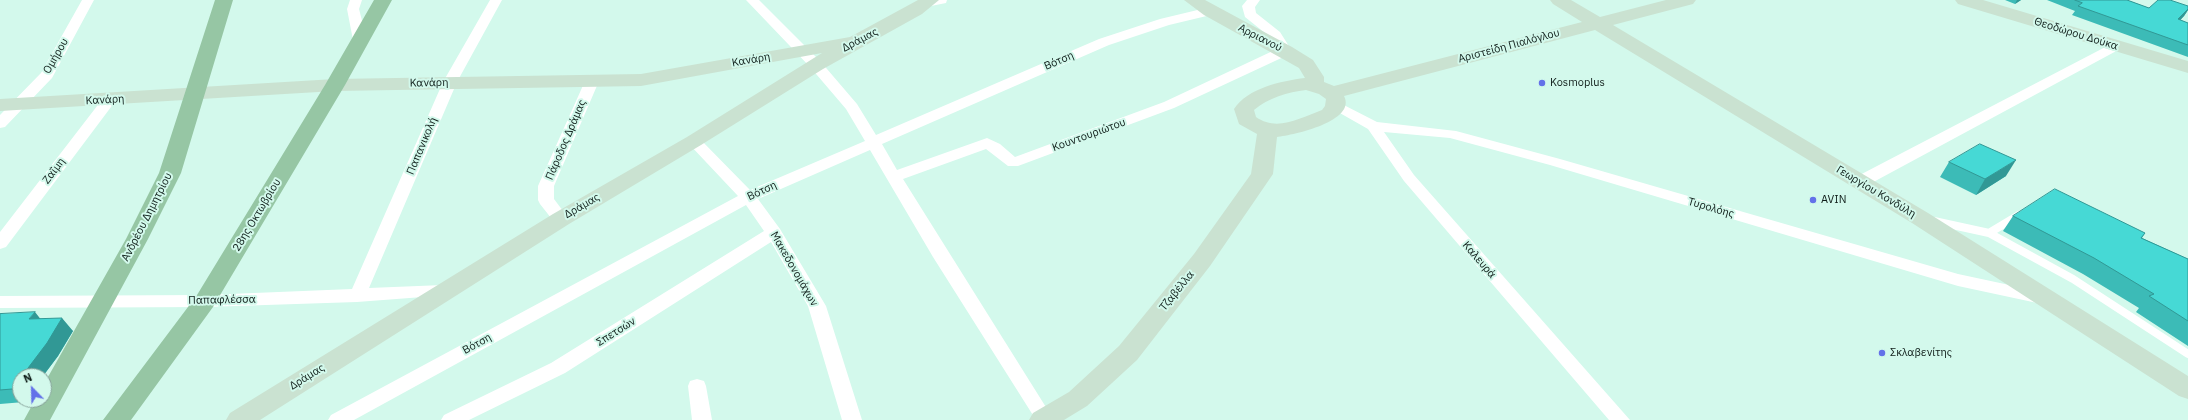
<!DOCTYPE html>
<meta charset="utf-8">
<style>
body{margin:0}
#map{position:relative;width:2188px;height:420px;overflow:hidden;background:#d3f9ec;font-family:"IBM Plex Sans",sans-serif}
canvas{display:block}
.north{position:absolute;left:12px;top:368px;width:40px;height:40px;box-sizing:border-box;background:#d3f9ec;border:1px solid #85a198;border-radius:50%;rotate:337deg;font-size:11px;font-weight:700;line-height:16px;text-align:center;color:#0f1d19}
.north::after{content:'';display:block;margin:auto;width:14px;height:18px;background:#6371e9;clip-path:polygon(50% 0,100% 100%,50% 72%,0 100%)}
</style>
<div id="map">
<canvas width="2188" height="420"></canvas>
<div class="north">N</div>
</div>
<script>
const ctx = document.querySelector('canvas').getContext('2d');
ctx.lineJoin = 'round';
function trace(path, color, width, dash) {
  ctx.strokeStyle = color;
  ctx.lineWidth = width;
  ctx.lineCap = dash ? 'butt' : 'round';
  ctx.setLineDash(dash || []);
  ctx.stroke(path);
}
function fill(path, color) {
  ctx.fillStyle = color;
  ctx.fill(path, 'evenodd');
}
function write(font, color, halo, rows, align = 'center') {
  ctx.font = font + ' "IBM Plex Sans",sans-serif';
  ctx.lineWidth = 4;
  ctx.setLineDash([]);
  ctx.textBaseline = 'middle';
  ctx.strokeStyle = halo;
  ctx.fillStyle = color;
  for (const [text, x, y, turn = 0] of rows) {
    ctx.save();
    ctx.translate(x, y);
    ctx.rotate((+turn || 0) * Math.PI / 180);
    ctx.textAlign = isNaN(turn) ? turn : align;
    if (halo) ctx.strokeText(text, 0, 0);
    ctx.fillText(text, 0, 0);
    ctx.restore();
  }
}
trace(new Path2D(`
 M1934,221L1989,233L2073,279L2188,354
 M1989,233L2019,215`), '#fff', 8);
fill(new Path2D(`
 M82,0H94L52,78L5,127L0,128V115L41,73Z
 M350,0H362L359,9L367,40L365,43L360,44L353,40L347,9Z
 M490,0H502L457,82L369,288L443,285L449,287L452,291L449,295L357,302L205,307L0,308V296L205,295L352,289L443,82Z
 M746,0H759L821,62L857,104L876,135L1099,39L1160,19L1210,7L1216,11L1215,14L1169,25L1109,45L882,144L897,170L987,138L1000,144L1015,157L1164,102L1277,49L1270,37L1245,17L1242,6L1247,0H1260L1255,7L1256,13L1280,32L1292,51L1290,54L1174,108L1018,166H1008L986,149L903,179L1054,420H1036L933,257L870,150L758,199L780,229L826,306L862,420H842L808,306L771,242L565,373L469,420H441L444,415L551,363L764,231L746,205L354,420H328L331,415L738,196L689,144L687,141L689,138H699L750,190L865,141L846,109L811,68Z
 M921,0H947L946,3L926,7L920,3Z
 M2115,42L2120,43L2122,46L2120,49L1866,186H1854L1852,182L1854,178Z
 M592,77L599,81L554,186V199L569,219L567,223L561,224L555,223L540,204L538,200V186L585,81Z
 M109,96L114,97L116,100L114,103L6,247L0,249V232L104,97Z
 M1336,101L1377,122L1456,131L1560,159L1958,274L2042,292L2048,294L2051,298L2048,302L2042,304L1958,286L1550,165L1450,138L1384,132L1414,175L1630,420H1609L1404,181L1368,129L1331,108L1329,105L1331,102Z
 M697,379L704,381L706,386L712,420H692L688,386L690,381Z`), '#fff');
fill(new Path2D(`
 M918,0H939L922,14L823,69L701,145L569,224L260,420H226L230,413L553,214L687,137L822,53L641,86L335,91L0,111V99L335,79L641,74L850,37Z
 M1184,0H1205L1292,47L1313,60L1324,77V82L1334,86L1582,22L1553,4L1550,0H1571L1600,17L1666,0H1696L1693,4L1613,25L1928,213L2188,376V399L2179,396L1912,223L1595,30L1344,96C1357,121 1294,135 1277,137L1273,174L1210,266L1137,360L1087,406L1064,420H1029L1033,413L1069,392L1119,346L1194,254L1251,174L1257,134L1239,124L1234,109C1248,88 1281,81 1305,78L1299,68L1204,15ZM1306,90L1319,94L1326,99L1325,106L1322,110C1300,118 1277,132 1256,117L1254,110C1268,98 1288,92 1306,90Z
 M1955,0H1983L2188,61V73L1958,4Z`), '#cae2d1');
fill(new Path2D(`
 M215,0H233L181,173L148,239L50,420H24L35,400H44V384L126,239L159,173Z
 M374,0H392L345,85L213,307L131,420H103L197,295L325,85Z`), '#96c6a4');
fill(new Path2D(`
 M2005,0H2021L2015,4Z
 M2047,0H2127L2149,8L2188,6V10L2184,16L2180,20L2188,23V57L2072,15L2075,11Z
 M1949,162L2006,176L1976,195L1940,177Z
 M2013,216L2145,233L2142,238L2188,259V346L2136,312L2139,308L2083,274L2003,231Z
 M0,314L40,319L73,331L58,356L43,376H20V400H25L24,402L0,404Z`), '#3cbbb7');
fill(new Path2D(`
 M2017,0H2021L2015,4Z
 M2188,9V10L2184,16L2172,29L2178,19Z
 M2016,160L2006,176L1976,195L1985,179Z
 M35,312L46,326L29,319Z
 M62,318L73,331L58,356L43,376H22Z
 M20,379V398L12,389Z`), '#319895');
const building = new Path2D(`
 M2075,0H2127L2149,8L2158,0H2170L2188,6V9L2178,19L2188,23V45L2078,6L2082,3Z
 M1980,144L2016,160L1985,179L1949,162Z
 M2055,189L2145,233L2141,238L2188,259V321L2149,296L2154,294L2094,258L2013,216Z
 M35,312L29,319L62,318L47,343L22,376H20V379L12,389L0,390V314Z`);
fill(building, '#46d9d5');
trace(building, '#319895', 1);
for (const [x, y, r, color] of [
 [1542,83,4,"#6371e9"],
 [1813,200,4,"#6371e9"],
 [1882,353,4,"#6371e9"]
]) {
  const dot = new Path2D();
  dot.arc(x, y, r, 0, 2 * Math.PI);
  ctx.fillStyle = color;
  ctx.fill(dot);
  trace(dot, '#d3f9ec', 1.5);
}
write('11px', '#0f1d19', '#d3f9ec', [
 ["Θεοδώρου Δούκα",2076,34,17],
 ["Αρριανού",1260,38,27],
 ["Δράμας",860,40,-28],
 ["Αριστείδη Πιαλόγλου",1509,46,-15],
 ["Ομήρου",56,56,-60],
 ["Κανάρη",751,60,-10],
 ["Βότση",1059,61,-23],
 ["Κανάρη",429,83,-1],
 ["Κανάρη",105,100,-3],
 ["Κουντουριώτου",1089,135,-20],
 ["Πάροδος Δράμας",566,140,-67],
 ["Παπανικολή",422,146,-67],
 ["Ζαΐμη",54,171,-53],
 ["Βότση",762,191,-25],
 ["Γεωργίου Κονδύλη",1876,192,31],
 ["Δράμας",582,206,-30],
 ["Τυρολόης",1711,208,16],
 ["28ης Οκτωβρίου",257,215,-59],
 ["Ανδρέου Δημητρίου",147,217,-63],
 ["Καλευρά",1479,260,49],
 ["Μακεδονομάχων",794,269,60],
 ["Τζαβέλλα",1177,291,-51],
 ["Παπαφλέσσα",222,300,-1],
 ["Σπετσών",616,332,-32],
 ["Βότση",477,344,-29],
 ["Δράμας",307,377,-32]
]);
write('11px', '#0f1d19', '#d3f9ec', [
 ["Kosmoplus",1550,83],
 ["AVIN",1821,200],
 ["Σκλαβενίτης",1890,353]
], 'left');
</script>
